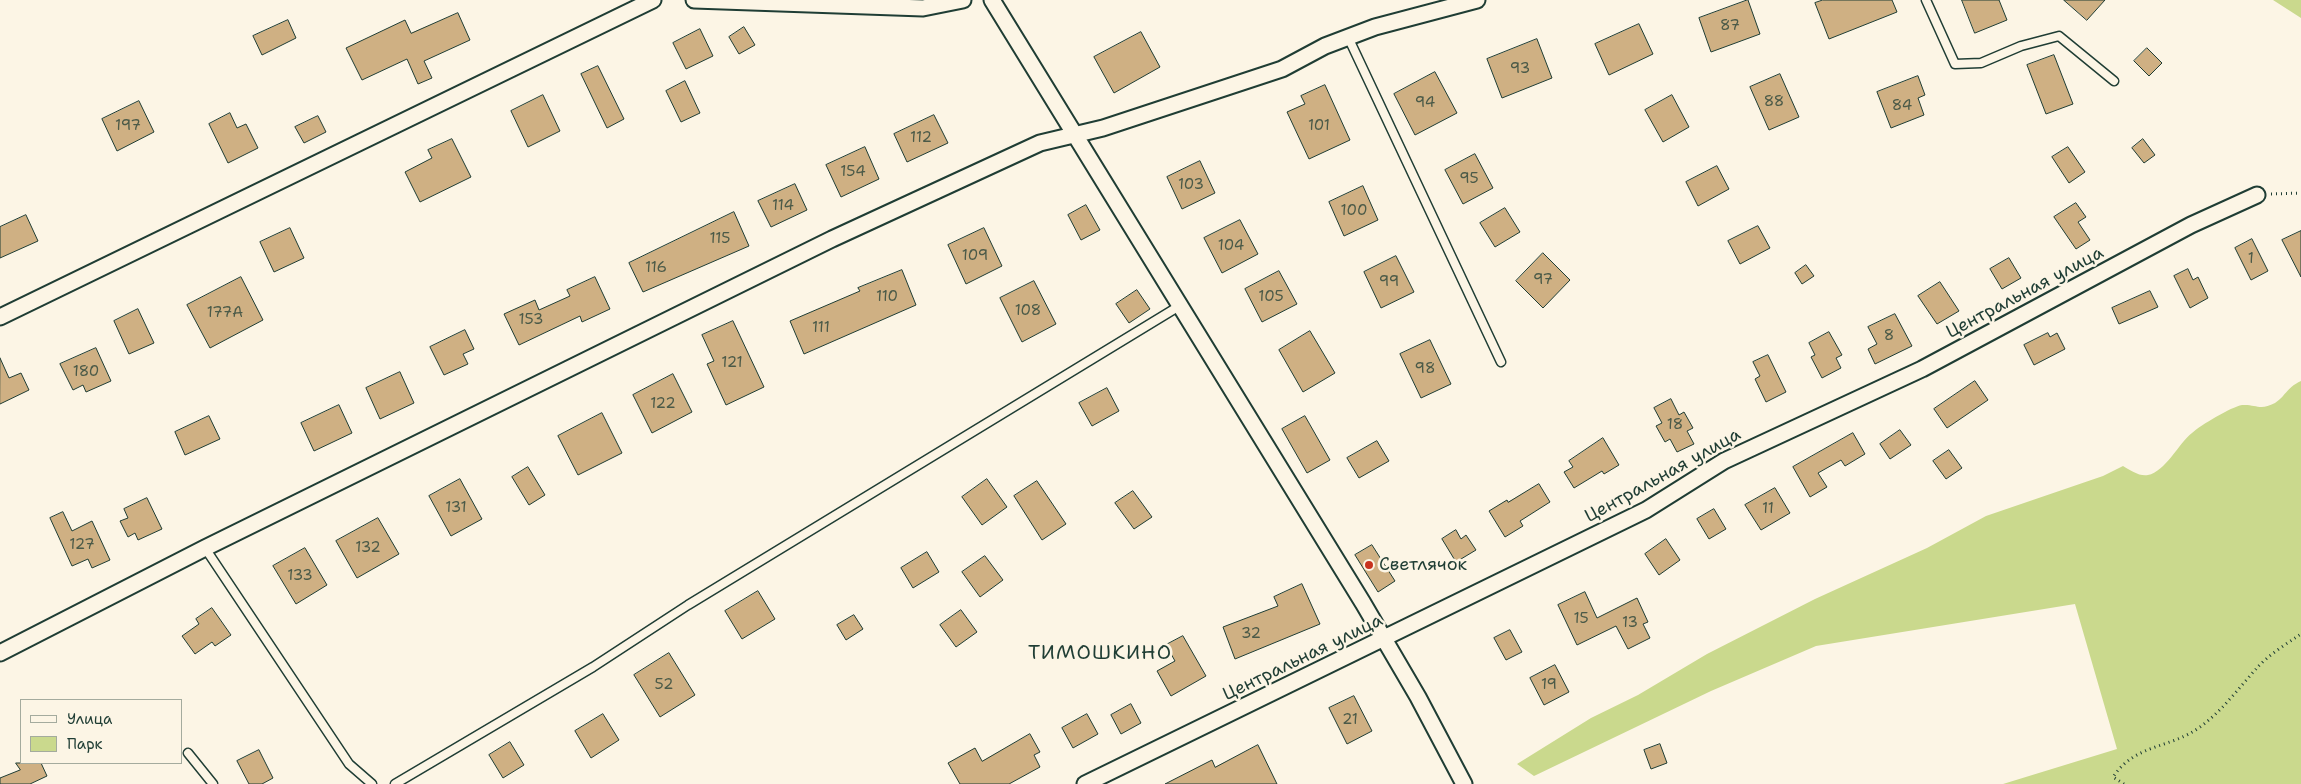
<!DOCTYPE html>
<meta charset="utf-8">
<style>
body{margin:0}
#map{position:relative;width:2301px;height:784px;overflow:hidden;background:#fcf5e5;font-family:"Shantell Sans",sans-serif}
canvas{display:block}
.legend{position:absolute;left:20px;top:699px;width:162px;height:65px;box-sizing:border-box;background:#fcf5e5;border:1px solid #a4ab9e;margin:0;padding:6px 9px;list-style:none;font-size:15px;color:#1f3d34}
.legend li{display:flex;align-items:center;gap:10px;height:25px}
.legend b{width:25px;border:1px solid #a4ab9e}
</style>
<div id="map">
<canvas width="2301" height="784"></canvas>
<ul class="legend">
<li><b style="height:6px;background:#fcf5e5"></b>Улица</li>
<li><b style="height:14px;background:#cad98d"></b>Парк</li>
</ul>
</div>
<script>
const ctx = document.querySelector('canvas').getContext('2d');
ctx.lineJoin = 'round';
function fill(path, color) {
  ctx.fillStyle = color;
  ctx.fill(path, 'evenodd');
}
function trace(path, color, width, dash) {
  ctx.strokeStyle = color;
  ctx.lineWidth = width;
  ctx.lineCap = dash ? 'butt' : 'round';
  ctx.setLineDash(dash || []);
  ctx.stroke(path);
}
function write(font, color, halo, rows, align = 'center') {
  ctx.font = font + ' "Shantell Sans",sans-serif';
  ctx.lineWidth = 5;
  ctx.setLineDash([]);
  ctx.textBaseline = 'middle';
  ctx.strokeStyle = halo;
  ctx.fillStyle = color;
  for (const [text, x, y, turn = 0] of rows) {
    ctx.save();
    ctx.translate(x, y);
    ctx.rotate((+turn || 0) * Math.PI / 180);
    ctx.textAlign = isNaN(turn) ? turn : align;
    if (halo) ctx.strokeText(text, 0, 0);
    ctx.fillText(text, 0, 0);
    ctx.restore();
  }
}
fill(new Path2D(`
 M2273,0H2301V18Z
 M2301,381V784H2003L2117,749L2075,604L1816,646L1711,691L1534,776L1517,764L1591,718L1638,695L1707,654L1815,599L1927,548L1986,516L2103,476L2123,466C2130,470 2140,477 2148,475C2165,472 2179,443 2192,433C2201,425 2231,407 2242,405C2256,404 2260,411 2275,403C2285,397 2286,388 2301,381Z`), '#cad98d');
const building = new Path2D(`
 M1748,0L1760,34L1711,52L1699,18Z
 M1823,0H1892L1897,12L1829,39L1815,3Z
 M1962,0H1999L2007,20L1975,33Z
 M2064,0H2105L2087,20Z
 M458,13L470,40L424,61L432,78L418,84L407,59L362,80L346,48L405,20L411,33Z
 M288,20L296,38L262,55L253,36Z
 M1639,24L1653,54L1609,75L1595,44Z
 M744,27L755,45L739,54L729,37Z
 M700,29L713,56L686,69L673,43Z
 M1141,32L1160,67L1114,93L1094,57Z
 M1537,39L1552,78L1502,98L1487,59Z
 M2147,48L2162,63L2149,76L2134,61Z
 M2054,55L2073,104L2046,114L2027,65Z
 M598,66L624,119L607,128L581,74Z
 M1435,72L1457,113L1415,135L1394,94Z
 M1780,74L1799,117L1769,130L1750,87Z
 M1918,76L1925,95L1918,98L1924,115L1891,128L1877,92Z
 M685,81L700,113L681,122L666,91Z
 M1325,85L1350,140L1309,159L1287,112L1305,104L1301,96Z
 M543,95L560,131L528,147L511,111Z
 M1672,95L1689,127L1663,142L1645,110Z
 M139,101L154,132L117,151L102,119Z
 M230,113L237,128L246,124L258,148L228,163L209,124Z
 M934,115L948,143L907,162L894,134Z
 M318,116L326,132L304,143L295,127Z
 M452,139L471,177L420,202L405,172L432,158L428,150Z
 M2143,139L2155,155L2144,163L2132,148Z
 M865,147L879,179L841,197L826,165Z
 M2068,147L2085,172L2069,183L2052,157Z
 M1475,154L1493,188L1463,204L1445,170Z
 M1200,161L1215,193L1182,209L1167,177Z
 M1717,166L1729,189L1698,206L1686,182Z
 M795,184L807,210L771,227L758,201Z
 M1363,186L1378,220L1344,236L1329,202Z
 M2076,203L2086,217L2078,222L2090,240L2076,249L2054,217Z
 M1086,205L1100,230L1081,240L1068,215Z
 M1505,208L1520,232L1495,247L1480,223Z
 M734,212L749,246L643,292L629,263Z
 M26,215L38,241L0,258V227Z
 M1240,220L1258,254L1222,273L1204,238Z
 M1758,226L1770,248L1740,264L1728,241Z
 M290,228L304,258L274,272L260,242Z
 M984,228L1002,266L966,284L948,245Z
 M2301,231V277L2282,240Z
 M2252,239L2268,271L2251,280L2235,248Z
 M1543,253L1570,280L1543,308L1516,281Z
 M1396,256L1414,292L1381,308L1364,272Z
 M2009,258L2021,278L2002,289L1990,269Z
 M1806,265L1814,276L1802,284L1795,273Z
 M2188,269L2193,280L2198,277L2208,298L2190,308L2174,276Z
 M902,270L916,305L804,354L790,321L860,291L858,288Z
 M1279,271L1297,304L1262,322L1245,289Z
 M241,277L263,320L210,348L187,305Z
 M595,277L610,309L582,322L580,316L519,345L504,314L535,300L539,310L570,296L567,290Z
 M1034,281L1056,324L1022,342L1000,298Z
 M1940,282L1959,311L1937,324L1918,296Z
 M1137,290L1150,309L1129,323L1116,304Z
 M2150,291L2158,307L2119,324L2112,308Z
 M138,309L154,343L129,354L114,321Z
 M1895,314L1912,346L1875,364L1868,349L1877,344L1868,327Z
 M733,321L764,387L726,405L707,364L714,361L702,335Z
 M465,330L474,349L463,354L468,364L444,375L430,347Z
 M1310,331L1335,373L1303,392L1279,350Z
 M1829,332L1842,355L1836,358L1841,368L1822,378L1811,357L1815,355L1809,343Z
 M2048,333L2050,337L2057,333L2065,349L2034,365L2024,345Z
 M1430,340L1451,384L1421,398L1400,354Z
 M96,348L111,381L86,392L83,385L73,390L60,364Z
 M1768,355L1786,392L1766,402L1755,379L1760,376L1753,362Z
 M0,358L9,378L21,373L29,390L0,404Z
 M400,372L414,403L380,419L366,388Z
 M673,374L692,412L652,433L633,395Z
 M1975,381L1988,400L1947,428L1934,409Z
 M1107,388L1119,411L1092,426L1079,403Z
 M1671,399L1679,415L1684,412L1693,428L1687,431L1694,444L1677,452L1670,439L1665,442L1656,426L1662,423L1654,408Z
 M339,405L352,433L314,451L301,423Z
 M602,413L622,453L578,475L558,436Z
 M209,416L220,439L185,455L175,432Z
 M1305,416L1330,460L1307,473L1282,429Z
 M1900,430L1911,445L1890,459L1880,444Z
 M1853,433L1865,454L1845,466L1841,460L1818,473L1827,487L1810,497L1793,467Z
 M1603,438L1619,465L1604,474L1602,471L1574,488L1564,472L1573,467L1569,461Z
 M1377,441L1389,461L1359,478L1347,458Z
 M1949,450L1962,468L1946,479L1933,461Z
 M528,467L545,495L529,505L512,477Z
 M460,479L482,519L451,536L429,496Z
 M987,479L1007,507L982,525L962,497Z
 M1037,481L1066,524L1042,540L1014,496Z
 M1539,484L1550,502L1520,521L1523,526L1505,537L1489,511L1507,500L1508,502Z
 M1775,488L1790,513L1761,530L1745,505Z
 M1133,491L1152,517L1134,529L1115,503Z
 M147,498L162,529L138,540L135,533L128,537L120,521L128,518L124,509Z
 M1714,509L1726,529L1709,539L1697,519Z
 M63,512L72,531L92,521L110,560L92,568L88,559L72,566L50,518Z
 M378,518L399,554L357,578L336,541Z
 M1456,530L1461,539L1466,535L1476,550L1456,562L1442,539Z
 M1666,539L1680,560L1659,575L1645,554Z
 M1372,545L1395,581L1378,592L1355,555Z
 M305,548L327,585L296,604L273,566Z
 M927,552L939,572L913,588L901,568Z
 M985,556L1003,580L980,597L962,572Z
 M1302,584L1320,624L1235,659L1223,627L1278,606L1274,597Z
 M758,591L775,619L742,639L725,611Z
 M1585,592L1597,618L1637,598L1648,622L1643,624L1650,638L1628,649L1616,626L1577,645L1558,605Z
 M212,608L231,635L215,646L212,642L195,654L182,636L199,624L196,619Z
 M961,610L977,632L956,647L940,625Z
 M854,615L863,629L846,640L837,625Z
 M1510,630L1522,652L1506,660L1494,638Z
 M1183,636L1206,676L1171,696L1157,671L1175,661L1166,645Z
 M669,653L695,695L660,717L634,675Z
 M1555,665L1569,692L1544,705L1530,678Z
 M1354,696L1372,731L1347,744L1329,708Z
 M1131,704L1141,723L1121,734L1111,715Z
 M603,714L619,740L591,758L575,731Z
 M1087,714L1098,734L1073,748L1062,728Z
 M1030,734L1040,752L1034,755L1040,767L1009,784H960L948,763L975,748L982,761Z
 M510,742L524,765L503,778L489,755Z
 M1660,744L1667,763L1651,769L1644,750Z
 M1258,745L1277,784H1165L1212,760L1215,767Z
 M259,750L273,778L262,784H249L237,761Z
 M16,763H41L47,776L30,784H0V778L20,770Z`);
fill(building, '#cfb083');
trace(building, '#1f3d34', 1);
const service = new Path2D(`
 M1926,0L1955,64L1981,63L2021,46L2059,36L2114,81
 M1348,37L1501,362
 M205,548L349,764L372,784
 M188,753L213,784
 M395,784L593,667L688,605L1181,305`);
const minor = new Path2D(`
 M694,0L923,8L963,0
 M992,0L1363,603L1418,697L1464,784
 M0,317L653,0
 M0,653L205,548L832,239L1040,143L1103,128L1282,69L1325,46L1375,27L1477,0
 M1085,784L1646,510L1724,461L1922,369L2191,225L2257,195`);
trace(service, '#1f3d34', 11);
trace(minor, '#1f3d34', 19);
trace(new Path2D(`
 M2271,194L2301,193
 M2124,784L2113,777C2136,743 2170,749 2200,727C2222,711 2238,689 2256,669C2267,656 2286,644 2301,634`), '#1f3d34', 3, [1, 4]);
trace(service, '#fcf5e5', 8);
trace(minor, '#fcf5e5', 15);
for (const [x, y, r, color] of [
 [1369,565,5,"#c8321e"]
]) {
  const dot = new Path2D();
  dot.arc(x, y, r, 0, 2 * Math.PI);
  ctx.fillStyle = color;
  ctx.fill(dot);
  trace(dot, '#fcf5e5', 2);
}
write('15px', '#4b5a48', null, [
 ["87",1730,26],
 ["93",1520,69],
 ["88",1774,102],
 ["94",1425,103],
 ["84",1902,106],
 ["197",128,126],
 ["101",1319,126],
 ["112",921,138],
 ["154",853,172],
 ["95",1469,179],
 ["103",1191,185],
 ["114",783,206],
 ["100",1354,211],
 ["115",720,239],
 ["104",1231,246],
 ["109",975,256],
 ["1",2251,259],
 ["116",656,268],
 ["97",1543,280],
 ["99",1389,282],
 ["110",887,297],
 ["105",1271,297],
 ["108",1028,311],
 ["177А",225,313],
 ["153",531,320],
 ["111",821,328],
 ["8",1889,336],
 ["121",732,363],
 ["98",1425,369],
 ["180",86,372],
 ["122",663,404],
 ["18",1675,425],
 ["131",456,508],
 ["11",1768,509],
 ["127",82,545],
 ["132",368,548],
 ["133",300,576],
 ["15",1581,619],
 ["13",1630,623],
 ["32",1251,634],
 ["52",664,685],
 ["19",1549,685],
 ["21",1350,720]
]);
write('18px', '#1f3d34', '#fcf5e5', [
 ["Центральная улица",2025,293,-28],
 ["Центральная улица",1663,476,-29],
 ["Центральная улица",1303,658,-26]
]);
write('18px', '#1f3d34', '#fcf5e5', [
 ["Светлячок",1379,565]
], 'left');
ctx.letterSpacing = '1px';
write('20px', '#1f3d34', '#fcf5e5', [
 ["ТИМОШКИНО",1100,654]
]);
ctx.letterSpacing = '0px';
</script>
